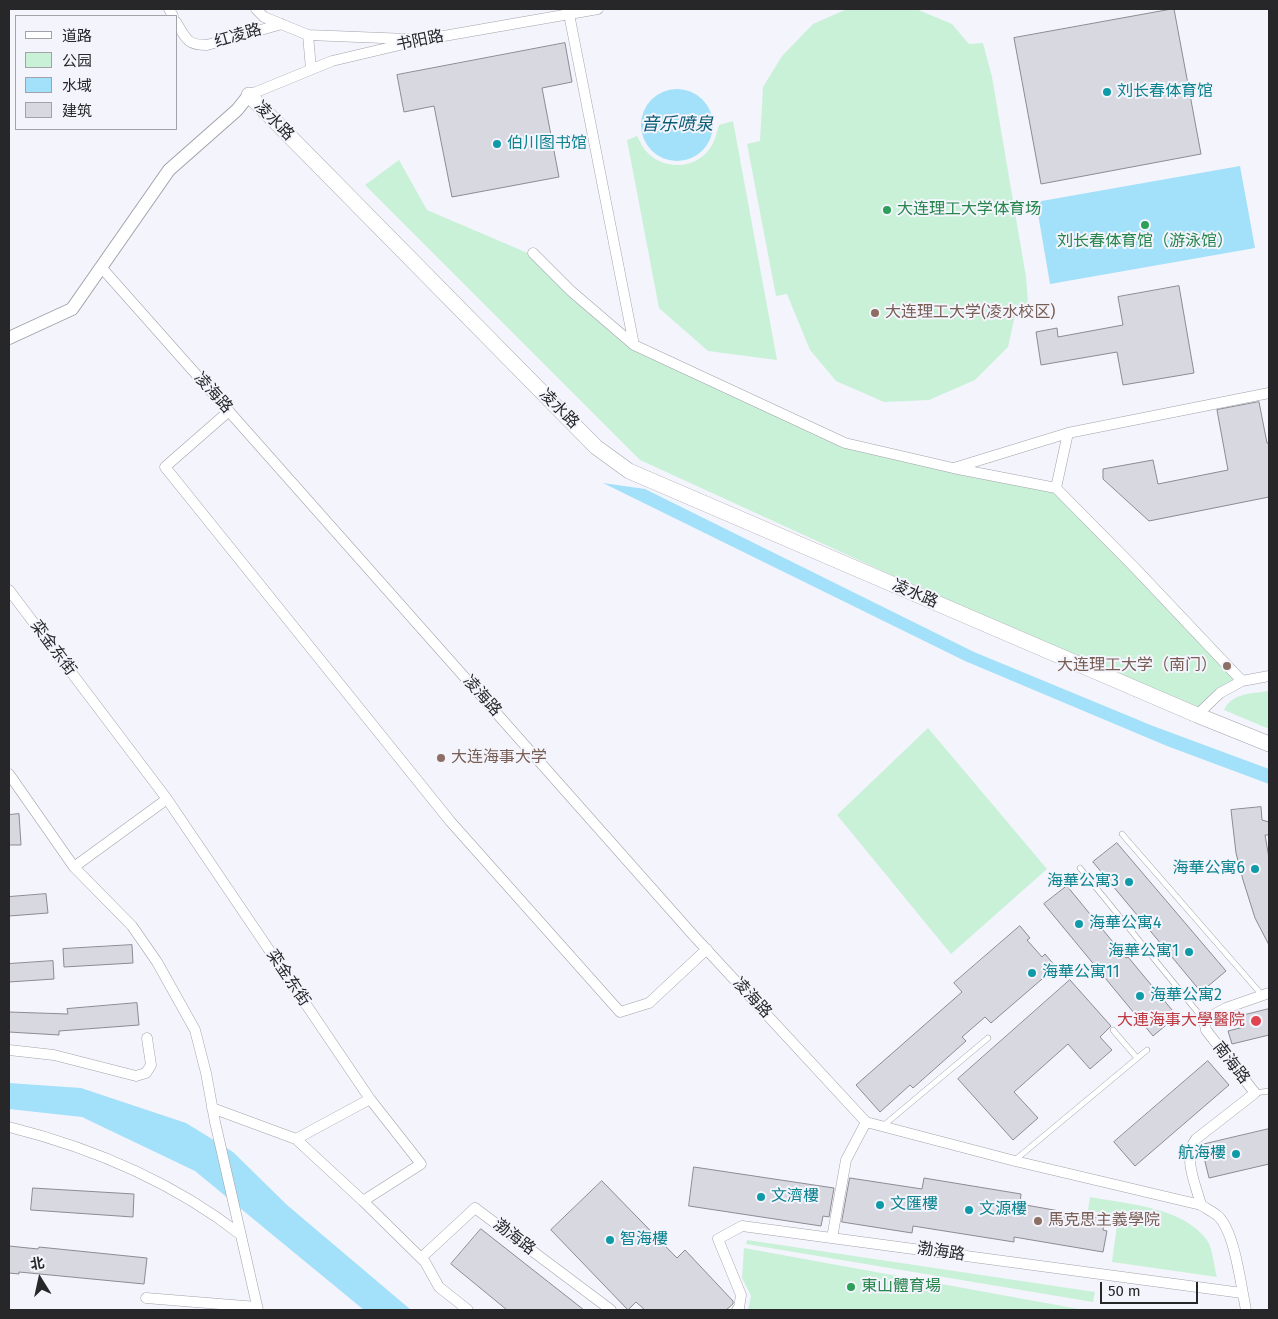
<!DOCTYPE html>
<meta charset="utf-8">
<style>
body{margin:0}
#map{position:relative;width:1278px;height:1319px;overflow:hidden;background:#f4f4fd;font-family:"Fira Sans","Noto Sans SC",sans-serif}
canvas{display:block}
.frame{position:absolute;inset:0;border:10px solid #27272a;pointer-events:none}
.legend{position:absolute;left:15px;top:15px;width:162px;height:115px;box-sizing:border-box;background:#f4f4fd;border:1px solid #a2a2a9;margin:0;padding:6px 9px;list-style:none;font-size:15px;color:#27272a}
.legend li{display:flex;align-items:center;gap:10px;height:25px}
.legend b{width:25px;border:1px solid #a2a2a9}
.north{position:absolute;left:15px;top:1254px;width:50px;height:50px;-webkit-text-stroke:4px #f4f4fd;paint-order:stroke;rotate:350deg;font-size:14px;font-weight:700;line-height:20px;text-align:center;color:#27272a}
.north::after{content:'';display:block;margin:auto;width:18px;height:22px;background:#27272a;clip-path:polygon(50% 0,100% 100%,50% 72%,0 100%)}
.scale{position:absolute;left:1100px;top:1282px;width:98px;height:22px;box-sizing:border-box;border:2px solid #27272a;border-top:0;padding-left:6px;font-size:15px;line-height:18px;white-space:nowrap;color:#27272a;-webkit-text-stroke:4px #f4f4fd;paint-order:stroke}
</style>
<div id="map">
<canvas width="1278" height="1319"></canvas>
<div class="frame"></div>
<ul class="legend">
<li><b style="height:6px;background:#fff"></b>道路</li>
<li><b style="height:14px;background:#c9f1d7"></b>公园</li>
<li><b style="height:14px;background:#a3e0f9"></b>水域</li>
<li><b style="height:14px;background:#d8d8e1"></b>建筑</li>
</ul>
<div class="north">北</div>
<div class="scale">50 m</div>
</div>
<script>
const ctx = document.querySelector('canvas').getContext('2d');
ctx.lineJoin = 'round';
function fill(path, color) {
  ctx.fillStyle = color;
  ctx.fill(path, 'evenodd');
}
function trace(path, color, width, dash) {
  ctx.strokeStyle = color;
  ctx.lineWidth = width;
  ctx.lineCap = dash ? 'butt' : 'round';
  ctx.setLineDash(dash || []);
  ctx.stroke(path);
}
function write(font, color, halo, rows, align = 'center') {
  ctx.font = font + ' "Fira Sans","Noto Sans SC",sans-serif';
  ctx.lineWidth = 4;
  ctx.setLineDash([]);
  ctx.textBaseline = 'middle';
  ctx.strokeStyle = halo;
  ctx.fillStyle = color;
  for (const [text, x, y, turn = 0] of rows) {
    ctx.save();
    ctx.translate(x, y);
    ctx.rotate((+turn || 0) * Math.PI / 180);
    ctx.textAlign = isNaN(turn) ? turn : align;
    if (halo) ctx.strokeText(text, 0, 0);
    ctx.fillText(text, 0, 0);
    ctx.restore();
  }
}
fill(new Path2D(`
 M847,9H916L952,24L969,44L983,43L992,77L1026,277L1028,303L1017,307L1008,347L975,380L929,400L884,402L836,381L810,350L787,294L776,296L747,144L760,141L763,87L782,56L813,24Z
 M733,121L777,360L708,351L659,308L627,140L637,136C640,141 642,146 645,150C663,172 700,170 713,143C716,137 717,131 719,125Z
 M399,160L427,210L537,257L634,345L845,443L1056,488L1242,681L1197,715L640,460L365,185Z
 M1268,691L1269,700V729L1224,710C1232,693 1250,694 1268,691Z
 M928,728L1047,869L951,954L837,815Z
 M1090,1197C1127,1204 1183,1207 1207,1240C1213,1249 1214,1267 1217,1277L1112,1262L1118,1217L1088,1210Z
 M747,1240L1095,1292L1093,1302L746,1244Z
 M744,1248L1084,1310H748L751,1296L742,1278Z`), '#c9f1d7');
fill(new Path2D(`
 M641 125a36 36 0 1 1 72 0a36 36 0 1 1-72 0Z
 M1240,166L1255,248L1050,284L1036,202Z
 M603,483L645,489L974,652L1153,726L1269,769V784L1167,746L965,661Z
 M9,1083L81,1088L186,1123L233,1152L287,1205L411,1310H364L195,1171L82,1117L9,1109Z`), '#a3e0f9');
const building = new Path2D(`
 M1172,9H1174L1201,154L1041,184L1014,38Z
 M565,43L572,82L542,88L559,177L452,197L434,106L404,112L397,75Z
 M1179,286L1194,373L1123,385L1117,352L1041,365L1036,332L1057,328L1058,337L1123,325L1118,297Z
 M1259,402L1267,443H1269V497L1149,521L1103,479V469L1153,460L1158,484L1228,470L1217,410Z
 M1261,807L1262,820L1269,822V835H1265L1269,858V945L1255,918L1243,880L1236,853L1231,810Z
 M19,814L21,845H9V815Z
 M1117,843L1226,971L1201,992L1093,862Z
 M1067,886L1126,958L1128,957L1177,1016L1153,1036L1044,904Z
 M46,894L48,913L9,916V897Z
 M1020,926L1030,938L1027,940L1042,957L1045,954L1056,967L991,1023L985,1017L962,1037L966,1041L913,1088L910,1085L880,1112L856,1085L962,992L954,983Z
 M132,945L133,963L64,967L63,949Z
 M53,961L54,979L9,982V964Z
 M1070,980L1111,1026L1100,1037L1112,1050L1090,1069L1068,1044L1014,1092L1038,1118L1013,1140L958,1079Z
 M137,1003L139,1025L59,1031V1035L9,1032V1012L68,1014L67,1009Z
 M1269,1009V1035L1232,1044L1228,1031L1244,1027L1241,1016Z
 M1208,1061L1229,1085L1135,1166L1114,1142Z
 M1269,1129V1164L1209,1178L1201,1145Z
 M694,1167L834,1188L829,1217L823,1216L821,1226L689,1206Z
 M850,1178L922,1189L924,1178L1021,1194L1020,1204L1105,1219L1103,1230L1107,1231L1103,1252L1014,1237V1242L913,1226L912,1233L842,1222Z
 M602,1181L677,1258L685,1250L733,1301V1304L726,1310H645L636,1302L628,1310L551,1230Z
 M33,1188L134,1194L133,1217L31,1210Z
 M481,1229L584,1310H507L451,1264Z
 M9,1246L38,1249L39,1247L147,1258L144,1284L19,1272V1274L9,1273Z`);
fill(building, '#d8d8e1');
trace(building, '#8c8b94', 1);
const service = new Path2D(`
 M1122,834L1262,995
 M1080,868L1204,1020
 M1113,1030L1137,1058
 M1255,1093L1269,1091
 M883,1126L988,1038
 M1015,1160L1147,1050`);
const minor = new Path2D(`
 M169,9L173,16
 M256,9L264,17L308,35L408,39
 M569,14L634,345L845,443L953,468L1056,488L1136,569L1242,681
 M176,22C186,38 186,45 207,45L282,24
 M308,35L311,69
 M249,95L332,61L421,40L598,9
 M533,253L571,291L634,345
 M101,267L694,936L866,1122
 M229,411L165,467L450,821L620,1012L649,1003L707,949
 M954,468L1068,433
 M1056,488L1068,433L1269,393
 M9,590L167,799L370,1099L421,1164L363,1201L296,1139L212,1108
 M1197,715L1220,693L1242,681L1269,676
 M9,774L74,867L132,926L157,962L195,1030L206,1073L215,1122L258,1310
 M74,867L167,799
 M9,1050L54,1055L136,1076L146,1073L151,1065L147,1038
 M866,1122L1015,1161L1201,1205C1207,1209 1213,1212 1218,1216C1235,1232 1241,1286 1246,1310
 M9,1127C93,1148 173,1182 241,1235
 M296,1139L370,1099
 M363,1201L425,1262L439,1287L468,1310
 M1201,1205C1196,1185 1182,1157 1196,1139L1255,1093L1206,1030L1204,1020L1226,1008L1269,993
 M832,1238L846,1160L866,1122
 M421,1258L475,1208L611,1310
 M146,1298L257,1307
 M737,1310L739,1308L741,1295L718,1239L742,1226L1242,1293`);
const tertiary = new Path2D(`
 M9,338L72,309L169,170L237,110L249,95`);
const secondary = new Path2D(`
 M249,95L596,447L629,471L1197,715L1269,744`);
trace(service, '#a2a2ab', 6);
trace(minor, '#a2a2ab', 11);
trace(tertiary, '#a2a2ab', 14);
trace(secondary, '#a2a2ab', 16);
trace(service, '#fff', 5);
trace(minor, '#fff', 10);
trace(tertiary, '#fff', 12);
trace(secondary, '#fff', 15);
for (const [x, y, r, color] of [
 [1107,92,5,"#0f9aa8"],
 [497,144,5,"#0f9aa8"],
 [887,210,5,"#2e9e5b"],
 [1145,225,5,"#2e9e5b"],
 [875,313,5,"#8d6e63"],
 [1227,666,5,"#8d6e63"],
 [441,758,5,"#8d6e63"],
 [1255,869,5,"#0f9aa8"],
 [1129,882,5,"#0f9aa8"],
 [1079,924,5,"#0f9aa8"],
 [1189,952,5,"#0f9aa8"],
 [1032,973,5,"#0f9aa8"],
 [1140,996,5,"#0f9aa8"],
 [1256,1021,6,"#e0444e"],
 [1236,1154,5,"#0f9aa8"],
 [761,1197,5,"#0f9aa8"],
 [880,1205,5,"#0f9aa8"],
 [969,1210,5,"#0f9aa8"],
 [1038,1221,5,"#8d6e63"],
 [610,1240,5,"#0f9aa8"],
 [851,1287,5,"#2e9e5b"]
]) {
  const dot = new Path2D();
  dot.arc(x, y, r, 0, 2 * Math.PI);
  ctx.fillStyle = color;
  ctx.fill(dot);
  trace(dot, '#f4f4fd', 2);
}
write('16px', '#27272a', '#f4f4fd', [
 ["红凌路",238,36,-16],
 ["书阳路",420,41,-12],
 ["凌水路",274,121,45],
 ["凌海路",213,393,48],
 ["凌水路",559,409,45],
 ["凌水路",915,594,23],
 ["栾金东街",53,648,53],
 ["凌海路",482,696,48],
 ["栾金东街",288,978,56],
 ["凌海路",752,998,47],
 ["南海路",1231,1063,52],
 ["渤海路",514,1237,37],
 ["渤海路",941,1252,8]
]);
write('16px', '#0d838f', '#f4f4fd', [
 ["刘长春体育馆",1117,92],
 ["伯川图书馆",507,144],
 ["海華公寓6",1245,869,"right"],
 ["海華公寓3",1119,882,"right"],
 ["海華公寓4",1089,924],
 ["海華公寓1",1179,952,"right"],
 ["海華公寓11",1042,973],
 ["海華公寓2",1150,996],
 ["航海樓",1226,1154,"right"],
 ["文濟樓",771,1197],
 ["文匯樓",890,1205],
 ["文源樓",979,1210],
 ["智海樓",620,1240]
], 'left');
write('16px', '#27864d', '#f4f4fd', [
 ["大连理工大学体育场",897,210],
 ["刘长春体育馆（游泳馆）",1145,242,"center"],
 ["東山體育場",861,1287]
], 'left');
write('16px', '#785e54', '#f4f4fd', [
 ["大连理工大学(凌水校区)",885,313],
 ["大连理工大学（南门）",1217,666,"right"],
 ["大连海事大学",451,758],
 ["馬克思主義學院",1048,1221]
], 'left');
write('16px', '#be3a42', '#f4f4fd', [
 ["大連海事大學醫院",1245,1021]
], 'right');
write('italic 18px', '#085b74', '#f4f4fd', [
 ["音乐喷泉",677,125]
]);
</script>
